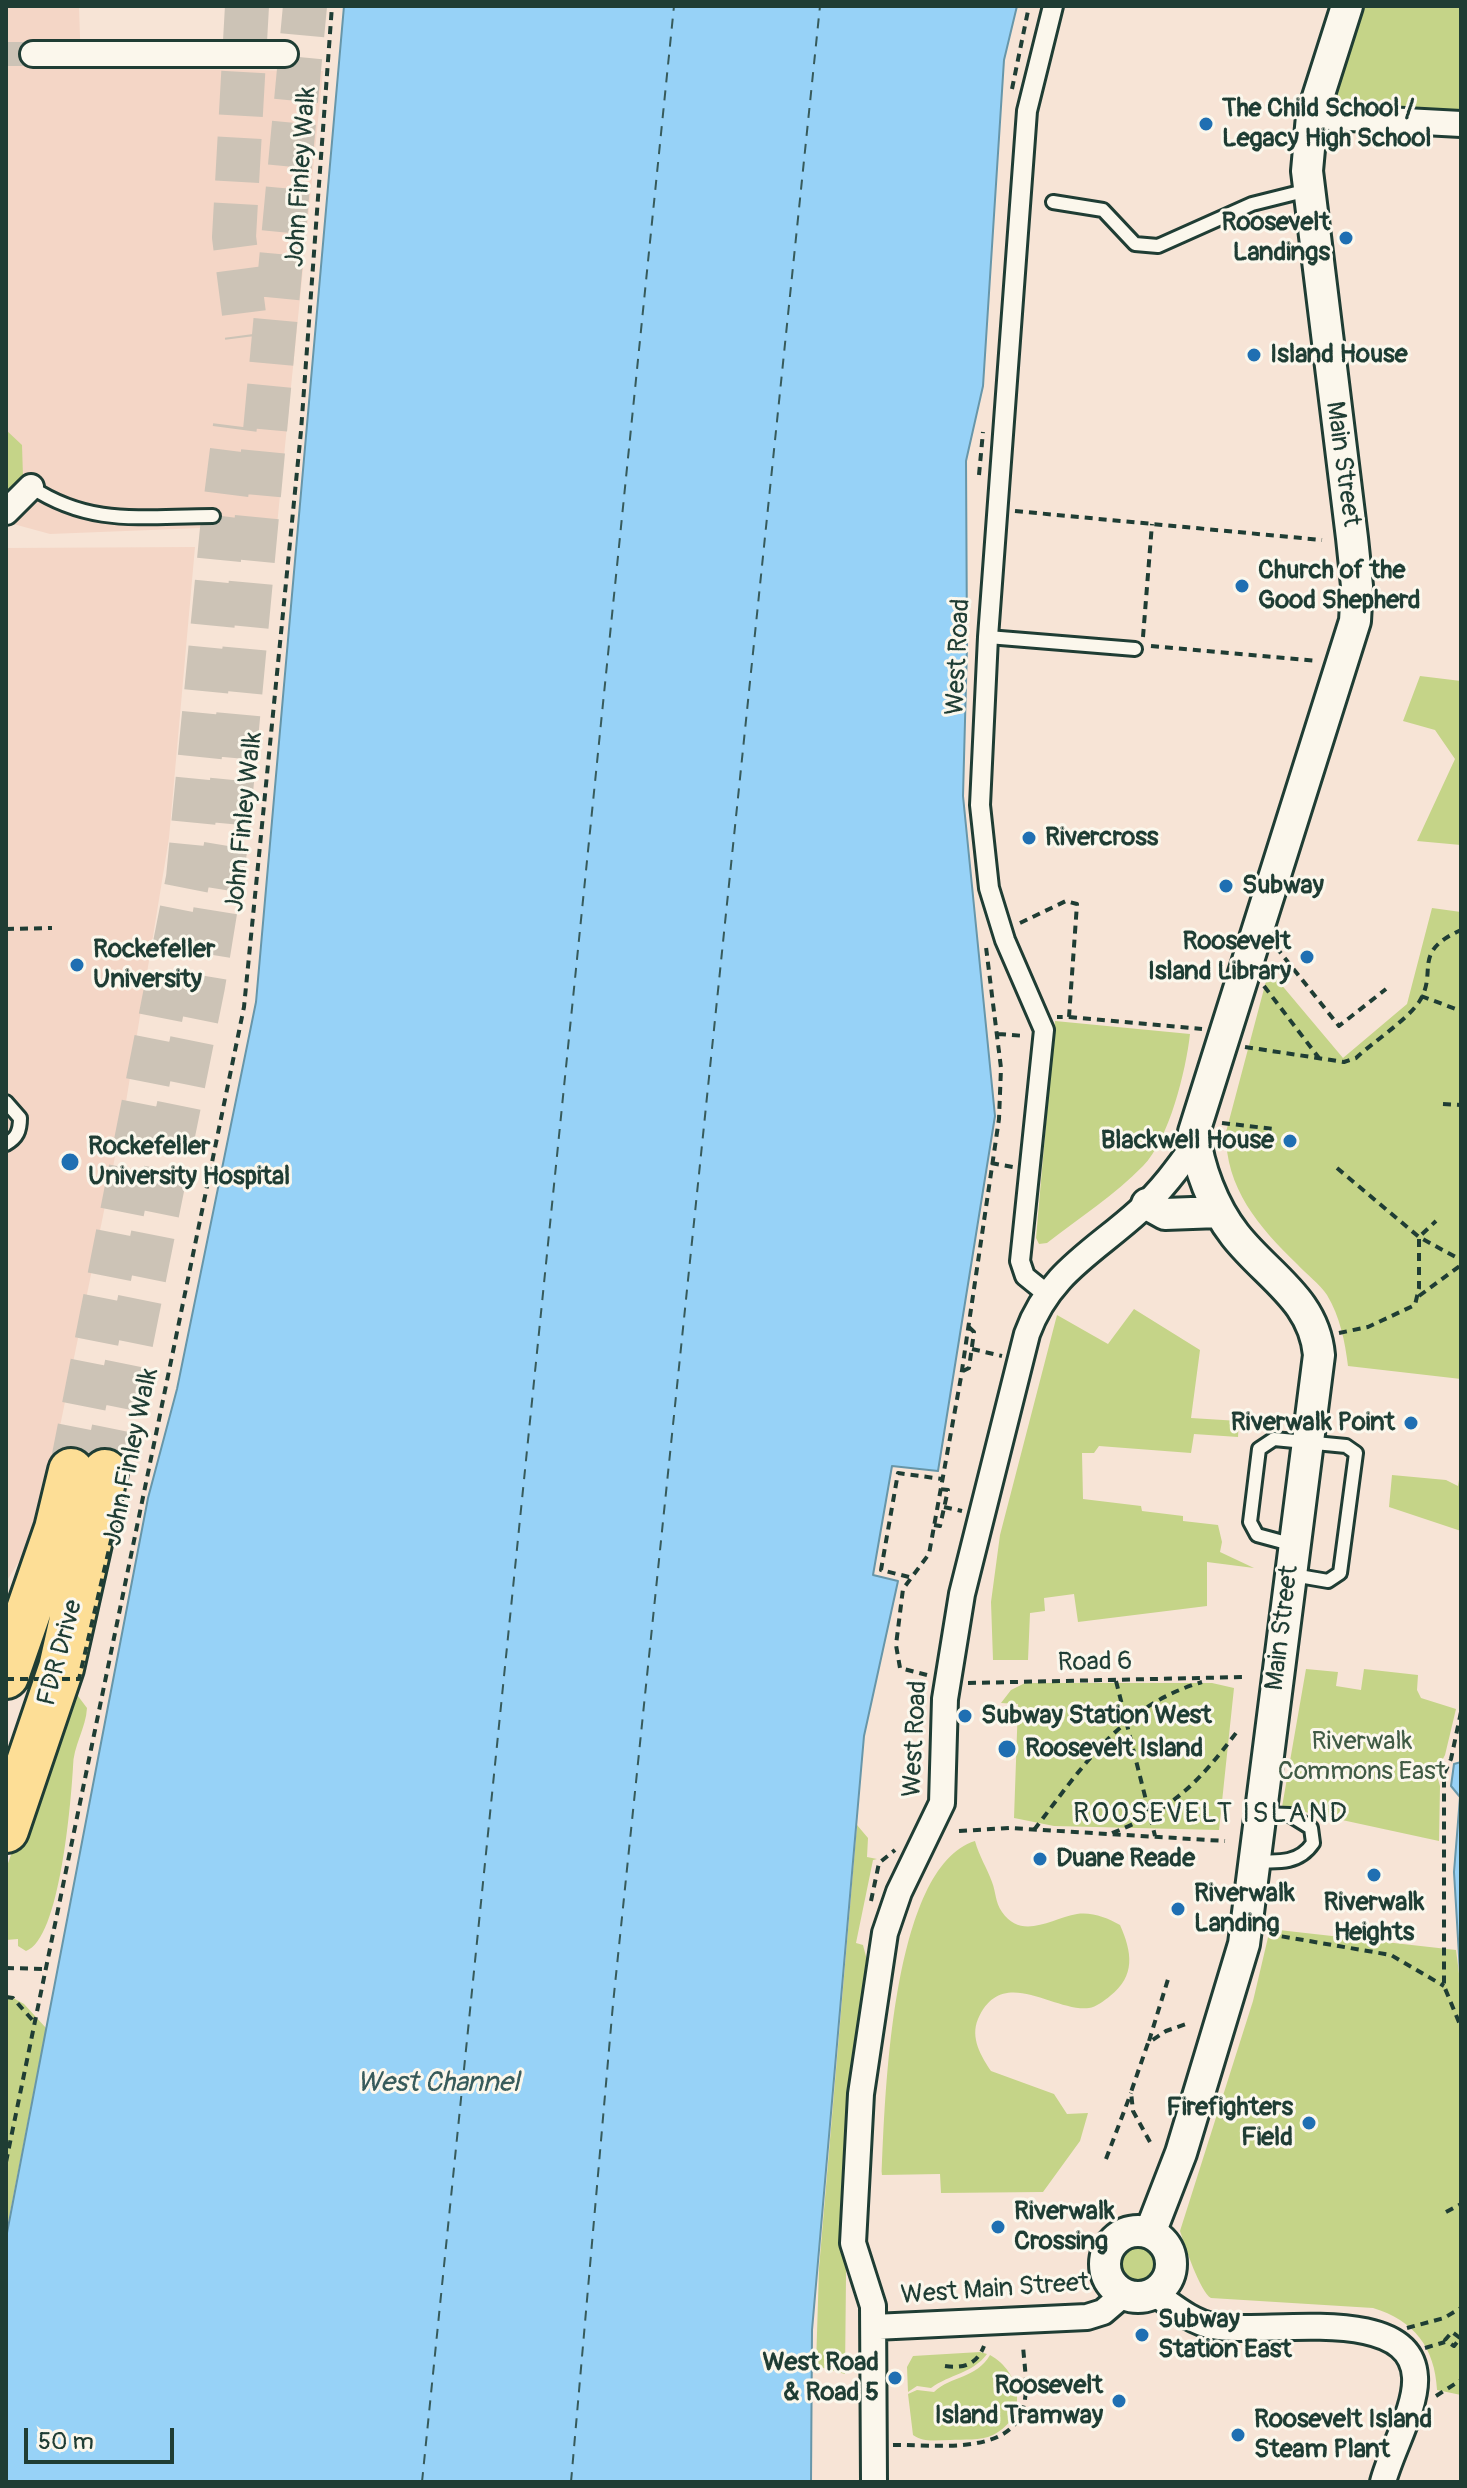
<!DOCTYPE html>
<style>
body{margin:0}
#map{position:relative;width:1467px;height:2488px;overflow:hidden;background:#f7e4d6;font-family:Pangolin,sans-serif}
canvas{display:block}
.frame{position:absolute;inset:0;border:8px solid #1f3d34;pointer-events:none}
.scale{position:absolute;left:24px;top:2428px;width:150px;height:36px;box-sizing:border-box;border:4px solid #1f3d34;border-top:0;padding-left:10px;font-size:24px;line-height:28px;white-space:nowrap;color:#1f3d34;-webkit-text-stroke:6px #fbf7ec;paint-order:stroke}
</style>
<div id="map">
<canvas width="1467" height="2488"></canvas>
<div class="frame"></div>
<div class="scale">50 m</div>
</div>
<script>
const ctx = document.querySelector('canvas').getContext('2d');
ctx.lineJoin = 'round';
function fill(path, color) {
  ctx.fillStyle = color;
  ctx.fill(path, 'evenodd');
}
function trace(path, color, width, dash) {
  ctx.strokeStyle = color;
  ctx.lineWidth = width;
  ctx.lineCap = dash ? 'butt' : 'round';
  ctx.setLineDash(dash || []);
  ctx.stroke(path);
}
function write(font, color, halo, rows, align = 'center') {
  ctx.font = font + ' Pangolin,sans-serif';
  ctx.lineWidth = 6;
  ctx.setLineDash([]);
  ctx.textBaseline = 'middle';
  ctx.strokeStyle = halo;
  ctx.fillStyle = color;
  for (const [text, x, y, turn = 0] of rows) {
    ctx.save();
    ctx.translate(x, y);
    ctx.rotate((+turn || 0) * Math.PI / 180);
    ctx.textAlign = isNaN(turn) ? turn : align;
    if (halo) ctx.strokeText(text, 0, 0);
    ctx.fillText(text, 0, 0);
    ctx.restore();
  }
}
fill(new Path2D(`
 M6,6H79L81,68L323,71L277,525L50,534L6,522Z
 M195,547L169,838L125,1108L57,1441L30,1544L6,1582V548Z`), '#f4d6c6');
fill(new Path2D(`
 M1362,6H1461V114L1331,104Z
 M6,430L22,445L23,477L6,491Z
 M1420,676L1461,681V845L1417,841L1455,759L1435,730L1403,721Z
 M1432,908L1461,912V1379L1348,1366C1345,1341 1340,1317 1327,1295C1320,1284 1306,1274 1297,1264C1259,1227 1225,1188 1226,1132L1269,970L1343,1058L1407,1004Z
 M1055,1021L1190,1034C1186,1070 1169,1140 1143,1166C1115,1195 1079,1218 1047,1243L1039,1244L1036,1238Z
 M1134,1309L1200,1350L1191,1418L1239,1421L1238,1437L1194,1434L1191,1453L1099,1446L1094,1453H1082L1083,1499L1141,1506L1142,1511L1183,1516V1521L1218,1525L1222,1542L1220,1552L1254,1568L1207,1562V1606L1078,1622L1074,1594L1044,1598L1045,1611L1030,1613L1028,1660H993L991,1602L1000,1535L1057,1315L1108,1344Z
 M1461,1467V1531L1389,1507L1392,1475L1446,1480L1458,1486Z
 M1306,1669L1338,1672L1336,1686L1361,1690L1364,1669L1418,1675L1417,1690L1421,1698L1456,1709L1445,1755L1436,1772L1440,1786L1439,1841L1282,1807Z
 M1025,1683H1212L1234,1688L1219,1830L1054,1826L1014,1818L1018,1704L1001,1703L1011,1690Z
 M68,1692L78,1696L87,1708C86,1728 73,1746 73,1767C71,1801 60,1940 26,1951L18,1946V1939L6,1940V1869Z
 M857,1825L868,1838L867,1857L877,1859L873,1860L856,1943L863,1945L870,1972L847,2179L845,2374L816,2366L819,2268Z
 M975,1841C979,1856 987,1868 992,1882C996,1892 995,1902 1002,1912C1022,1941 1052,1918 1077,1914C1093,1912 1107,1918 1120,1925C1132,1952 1136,1976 1110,1996C1104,2001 1096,2007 1089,2008C1053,2012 1002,1964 978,2019C970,2038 981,2056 991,2071L1054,2094L1067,2114L1088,2113L1080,2141L1043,2192L941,2193L940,2174L882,2175C885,2099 891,1867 975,1841Z
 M1270,1929L1456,1950L1461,1989V2395L1437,2390C1435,2348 1414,2320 1373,2308L1211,2298C1200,2292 1185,2246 1180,2231L1253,2001Z
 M6,1994L24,2004L46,2028L6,2233Z
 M1120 2264a18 18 0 1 1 36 0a18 18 0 1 1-36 0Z
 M980,2352L987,2354C972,2374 950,2374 931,2388L917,2386L908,2392L907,2367L913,2356Z
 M990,2355C1021,2372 1030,2417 993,2435C980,2441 964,2439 950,2440C937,2440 924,2443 913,2435L908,2394L917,2390L934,2392C952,2375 976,2379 990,2355Z`), '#c5d488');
const water = new Path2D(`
 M344,6H1017L1004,60L983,386L966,461L967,646L963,796L995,1116L938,1471L892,1466L873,1575L898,1581L864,1736L812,2330L811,2482H6V2238L148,1498L177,1389L256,1002Z
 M1461,1762V1989L1454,1872L1460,1797L1451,1786L1454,1764Z`);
fill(water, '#97d2f7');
trace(water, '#6796a9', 2);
trace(new Path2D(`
 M422,2482L674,6
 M571,2482L613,2004L820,6`), '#375b5b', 2, [10, 8]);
trace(new Path2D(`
 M6,54H33`), '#ccc3b6', 24, [24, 12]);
trace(new Path2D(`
 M247,6L234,237L247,337
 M71,1471L188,878L222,529L235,426
 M105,1472L203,986L226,845L305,6`), '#ccc3b6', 44, [44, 22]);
const service = new Path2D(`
 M1053,202L1103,210L1135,244L1158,246L1252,204L1308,190
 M31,487C92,527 143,516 213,516
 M988,637L1135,649
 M6,1102L20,1118C20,1131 17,1138 6,1144
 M1293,1575L1328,1581L1340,1573L1356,1453L1346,1446L1274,1439L1259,1449L1250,1522L1257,1535L1294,1545
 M1255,1861C1278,1862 1299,1864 1313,1843L1311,1828L1290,1815L1261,1814`);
const pedestrian = new Path2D(`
 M1046,1293L1025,1276L1020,1261L1044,1030L1005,940L989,888L980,805L988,637L1027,111L1053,6`);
const minor = new Path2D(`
 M33,54H285
 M1312,116L1461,124
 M6,512L31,487
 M1154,2293C1172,2305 1191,2322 1213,2326C1261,2336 1411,2302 1415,2377C1417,2407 1391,2451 1383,2482
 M874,2327L1087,2317L1103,2312L1124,2294
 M874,2482L873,2306L853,2243L861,2094L885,1933L899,1892L942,1803L945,1699L962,1594L1027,1334C1049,1273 1094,1252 1139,1211C1161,1191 1178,1168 1195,1144`);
const tertiary = new Path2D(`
 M1147,1204L1165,1214L1219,1212
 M1105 2264a33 33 0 1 1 66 0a33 33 0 1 1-66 0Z
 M1150,2233L1181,2153L1244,1944L1319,1355C1314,1299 1267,1276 1235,1235C1213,1207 1198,1167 1194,1132L1355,621L1357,586L1352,538L1307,171L1312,116L1347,6`);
const motorway = new Path2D(`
 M6,1676L57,1529L71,1471
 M6,1830L61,1668L105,1472`);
trace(service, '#1f3d34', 18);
trace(pedestrian, '#1f3d34', 24);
trace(minor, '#1f3d34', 30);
trace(tertiary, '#1f3d34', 36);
trace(motorway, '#1f3d34', 50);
trace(new Path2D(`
 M1012,89L1029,6
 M979,475L983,432
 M1015,511L1322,540
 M1143,637L1152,524
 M1151,646L1317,661
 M1020,923L1066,901L1077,904L1069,1017H1057
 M6,929L52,928
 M1276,947L1339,1026L1386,989
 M1264,986L1319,1058
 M1421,996L1461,1011
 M1069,1017L1202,1029
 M998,1034L1025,1036
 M1245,1047L1344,1062L1356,1058C1373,1042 1407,1020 1419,1002C1439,971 1410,953 1461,930
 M1443,1104L1461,1105
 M1222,1123L1274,1129
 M991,1163L1013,1167
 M1337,1168L1419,1237L1461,1260
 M1419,1296L1461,1265
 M1339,1333L1368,1327L1415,1305L1419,1288V1237L1436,1221
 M972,1349L1002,1356
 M963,1371L969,1368L974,1332L967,1325
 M944,1507L962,1511
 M934,1525L940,1526L948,1490L940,1489
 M909,1577L881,1570L898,1473L942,1479
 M927,1675L900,1668L896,1645L903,1589L929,1554L961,1377L999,1119L1001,1068L986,947
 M1116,1681L1155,1836
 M968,1683L1245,1677
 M1461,1712L1451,1759L1444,1774V1986L1461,2027
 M1034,1830C1083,1766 1121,1706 1202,1682
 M959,1831L1009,1828L1225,1841
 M1112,1833C1174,1809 1200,1781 1239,1729
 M871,1901L879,1863L895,1850
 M1268,1934L1391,1955L1444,1986
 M6,1968L44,1969
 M6,1997L13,1998L35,2023
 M1149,2041L1169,1976
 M1150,2142L1133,2111L1131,2092L1148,2043L1166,2031L1186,2024
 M1106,2159L1131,2093
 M6,2162L244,1007L301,431L332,6
 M1446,2212L1461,2204
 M1407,2328L1444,2318L1461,2308
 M1460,2338L1452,2332L1445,2340L1454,2346L1461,2337
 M1425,2348L1445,2342
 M945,2366C964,2369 977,2364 984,2346
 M1436,2396L1461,2380
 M893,2445C931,2444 1010,2457 1023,2408C1029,2389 1024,2364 1023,2345`), '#1f3d34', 4, [8, 6]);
trace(service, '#fbf7ec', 12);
trace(pedestrian, '#fbf7ec', 18);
trace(minor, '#fbf7ec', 24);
trace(tertiary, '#fbf7ec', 30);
trace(motorway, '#fdde96', 44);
trace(new Path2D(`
 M6,1679H79L122,1493`), '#1f3d34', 4, [8, 6]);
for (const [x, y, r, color] of [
 [1206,124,8,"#1f6fb2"],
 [1346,238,8,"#1f6fb2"],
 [1254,355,8,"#1f6fb2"],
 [1242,586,8,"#1f6fb2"],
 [1029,838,8,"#1f6fb2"],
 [1226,886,8,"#1f6fb2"],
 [1307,957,8,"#1f6fb2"],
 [77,965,8,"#1f6fb2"],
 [1290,1141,8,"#1f6fb2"],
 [70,1162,10,"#1f6fb2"],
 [1411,1423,8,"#1f6fb2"],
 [965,1716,8,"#1f6fb2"],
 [1007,1749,10,"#1f6fb2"],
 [1040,1859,8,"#1f6fb2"],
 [1374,1875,8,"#1f6fb2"],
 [1178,1909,8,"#1f6fb2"],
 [1309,2123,8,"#1f6fb2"],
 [998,2227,8,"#1f6fb2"],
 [1142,2335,8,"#1f6fb2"],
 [895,2378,8,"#1f6fb2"],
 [1119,2401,8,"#1f6fb2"],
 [1238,2435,8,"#1f6fb2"]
]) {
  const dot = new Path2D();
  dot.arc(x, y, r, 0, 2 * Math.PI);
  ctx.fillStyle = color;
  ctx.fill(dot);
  trace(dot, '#fbf7ec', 3);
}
write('bold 26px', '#1f3d34', '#fbf7ec', [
 ["The Child School /",1222,109],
 ["Legacy High School",1222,139],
 ["Roosevelt",1330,223,"right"],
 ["Landings",1330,253,"right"],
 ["Island House",1270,355],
 ["Church of the",1258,571],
 ["Good Shepherd",1258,601],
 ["Rivercross",1045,838],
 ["Subway",1242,886],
 ["Roosevelt",1291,942,"right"],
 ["Island Library",1291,972,"right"],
 ["Rockefeller",93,950],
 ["University",93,980],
 ["Blackwell House",1274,1141,"right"],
 ["Rockefeller",88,1147],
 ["University Hospital",88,1177],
 ["Riverwalk Point",1395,1423,"right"],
 ["Subway Station West",981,1716],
 ["Roosevelt Island",1025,1749],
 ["Duane Reade",1056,1859],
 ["Riverwalk",1194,1894],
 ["Landing",1194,1924],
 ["Riverwalk",1374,1903,"center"],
 ["Heights",1374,1933,"center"],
 ["Firefighters",1293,2108,"right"],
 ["Field",1293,2138,"right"],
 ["Riverwalk",1014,2212],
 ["Crossing",1014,2242],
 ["Subway",1158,2320],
 ["Station East",1158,2350],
 ["West Road",879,2363,"right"],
 ["& Road 5",879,2393,"right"],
 ["Roosevelt",1103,2386,"right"],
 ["Island Tramway",1103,2416,"right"],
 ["Roosevelt Island",1254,2420],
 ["Steam Plant",1254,2450]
], 'left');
write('26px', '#1f3d34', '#fbf7ec', [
 ["John Finley Walk",302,177,-86],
 ["Main Street",1342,464,82],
 ["West Road",959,657,-87],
 ["John Finley Walk",245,822,-84],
 ["John Finley Walk",132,1457,-78],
 ["Main Street",1283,1628,-83],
 ["FDR Drive",61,1653,-75],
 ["Road 6",1095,1663,-1],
 ["West Road",916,1739,-87],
 ["West Main Street",995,2290,-4]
]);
write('26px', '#405b45', '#fbf7ec', [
 ["Riverwalk",1362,1742],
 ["Commons East",1362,1772]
]);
ctx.letterSpacing = '2px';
write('28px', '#1f3d34', '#fbf7ec', [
 ["ROOSEVELT ISLAND",1211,1815]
]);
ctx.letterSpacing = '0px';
write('italic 28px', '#375b5b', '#fbf7ec', [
 ["West Channel",438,2084]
]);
</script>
